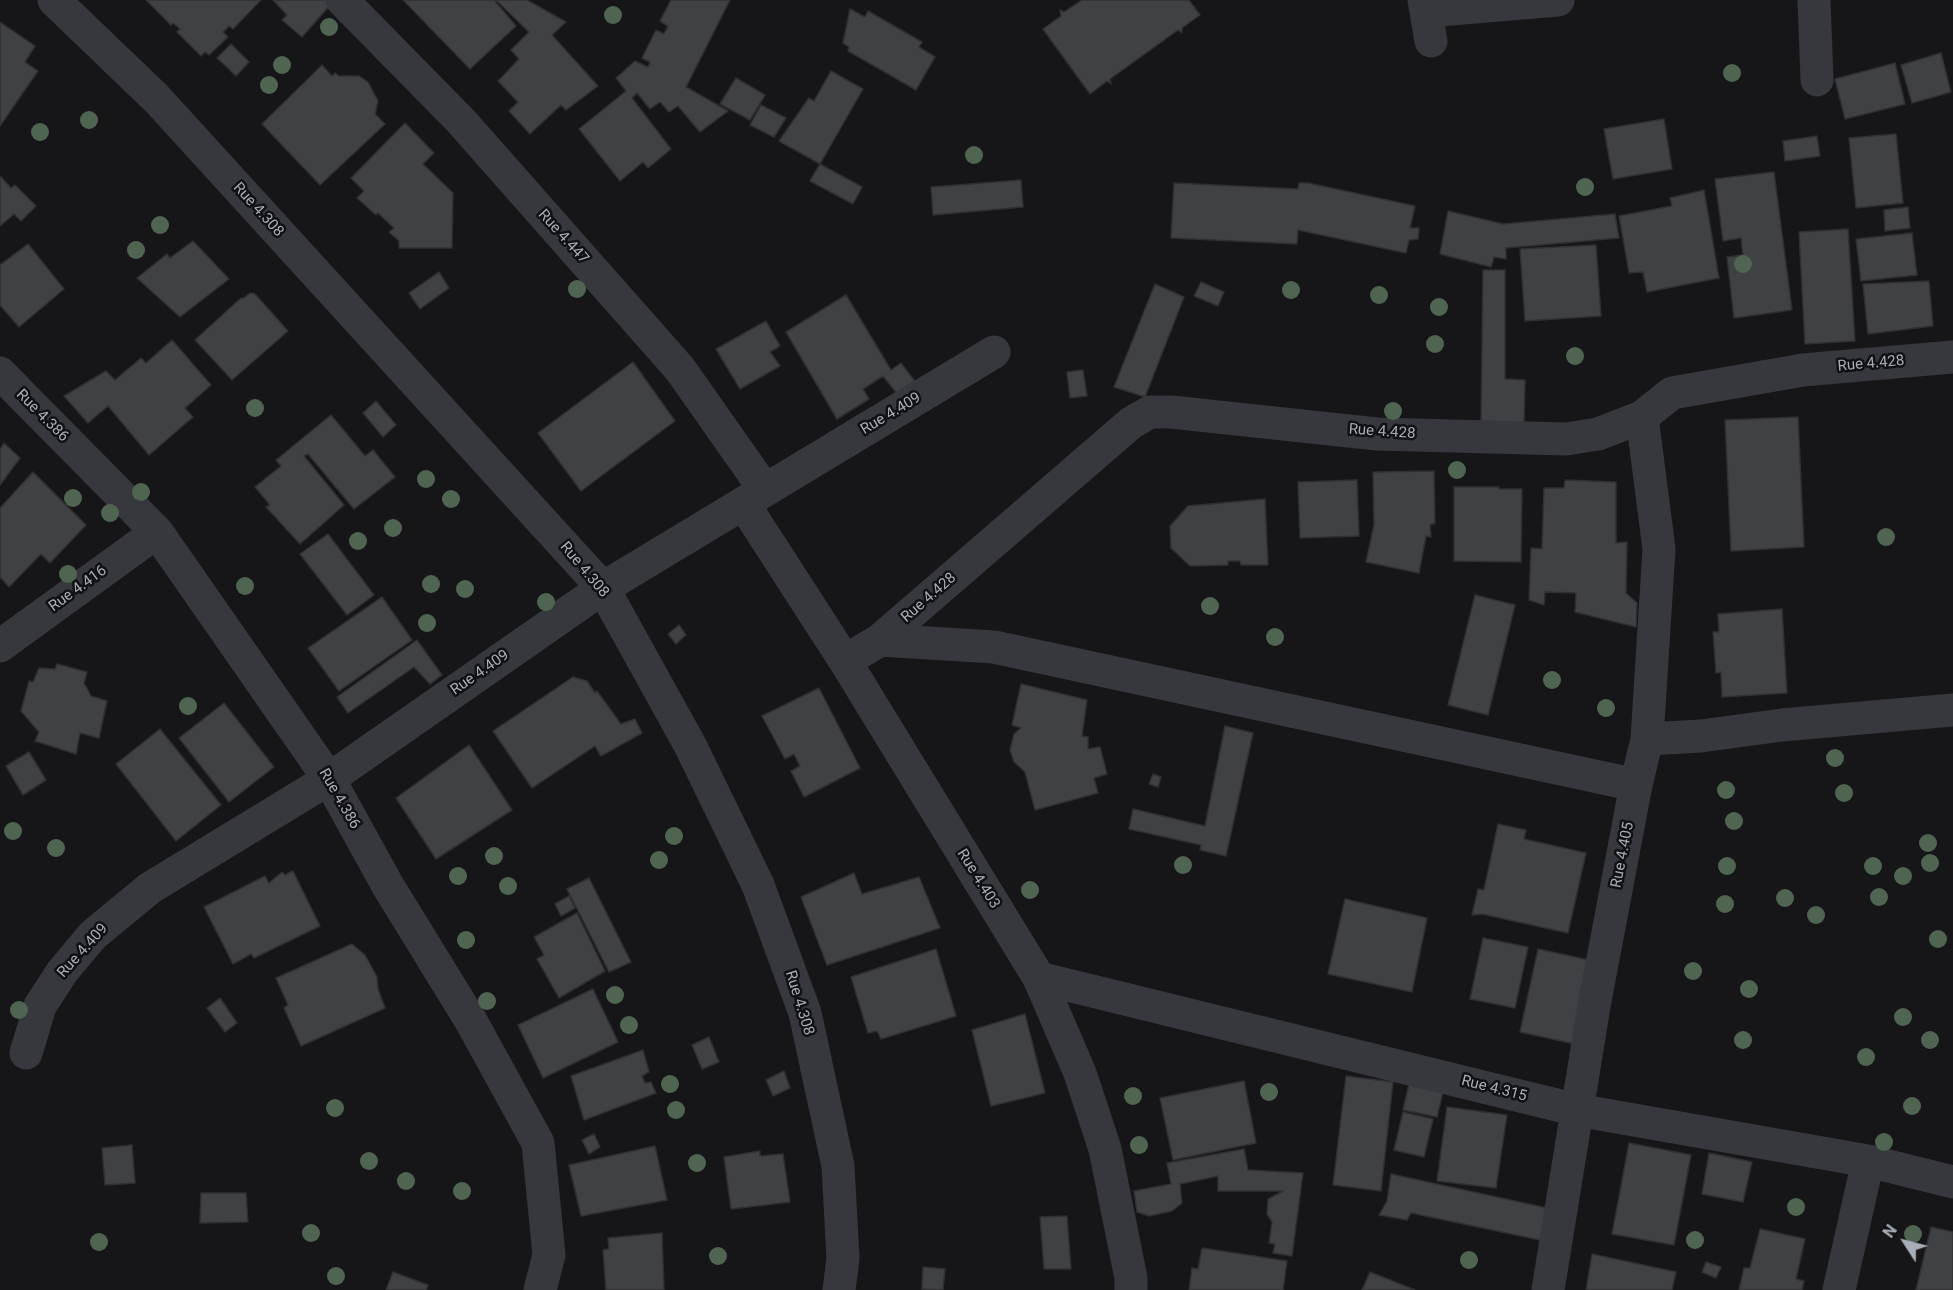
<!DOCTYPE html>
<style>
body{margin:0}
#map{position:relative;width:1953px;height:1290px;overflow:hidden;background:#161618;font-family:Roboto,sans-serif}
canvas{display:block}
.north{position:absolute;left:1875px;top:1212px;width:60px;height:60px;-webkit-text-stroke:4px #111113;paint-order:stroke;rotate:306deg;font-size:16px;font-weight:700;line-height:24px;text-align:center;color:#a8adb8}
.north::after{content:'';display:block;margin:auto;width:21px;height:27px;background:#a8adb8;clip-path:polygon(50% 0,100% 100%,50% 72%,0 100%)}
</style>
<div id="map">
<canvas width="1953" height="1290"></canvas>
<div class="north">N</div>
</div>
<script>
const ctx = document.querySelector('canvas').getContext('2d');
ctx.lineJoin = 'round';
function fill(path, color) {
  ctx.fillStyle = color;
  ctx.fill(path, 'evenodd');
}
function trace(path, color, width, dash) {
  ctx.strokeStyle = color;
  ctx.lineWidth = width;
  ctx.lineCap = dash ? 'butt' : 'round';
  ctx.setLineDash(dash || []);
  ctx.stroke(path);
}
function write(font, color, halo, rows, align = 'center') {
  ctx.font = font + ' Roboto,sans-serif';
  ctx.lineWidth = 5;
  ctx.setLineDash([]);
  ctx.textBaseline = 'middle';
  ctx.strokeStyle = halo;
  ctx.fillStyle = color;
  for (const [text, x, y, turn = 0] of rows) {
    ctx.save();
    ctx.translate(x, y);
    ctx.rotate((+turn || 0) * Math.PI / 180);
    ctx.textAlign = isNaN(turn) ? turn : align;
    if (halo) ctx.strokeText(text, 0, 0);
    ctx.fillText(text, 0, 0);
    ctx.restore();
  }
}
const building = new Path2D(`
 M146,0H261L233,29L229,26L223,32L228,37L209,55L205,52L201,56L177,32L180,29L173,23L171,25Z
 M273,0H327L332,3L302,37L282,20L287,15Z
 M403,0H494L516,26L470,69Z
 M496,0H527L566,22L552,35L598,86L566,110L561,105L530,134L509,111L518,102L498,81L519,59L511,50L529,32Z
 M671,0H730L686,87L728,111L700,132L678,106L669,112L660,102L650,109L637,93L632,98L671,149L648,168L643,162L620,181L579,129L626,91L616,78L635,61L648,67L650,62L642,58L656,30L664,34L668,26L660,21Z
 M1082,0H1189L1200,15L1182,28V33L1178,30L1110,79L1111,84L1107,81L1090,94L1043,29L1061,16L1060,10L1064,12Z
 M850,9L865,17L868,11L922,42L919,47L935,57L916,90L848,51L849,47L843,43Z
 M0,22L35,46L25,62L38,71L0,126Z
 M231,44L249,62L236,76L217,58Z
 M1941,53L1951,92L1912,103L1901,65Z
 M1895,63L1905,104L1845,119L1835,79Z
 M322,65L332,76L335,73L339,76H359L368,82L378,101L375,114L385,124L320,185L262,124Z
 M831,71L863,89L820,164L779,141L809,98L814,101Z
 M736,78L765,95L750,120L720,104Z
 M761,105L786,118L774,137L750,125Z
 M1664,119L1672,169L1613,179L1604,129Z
 M405,123L434,153L423,164L453,193L452,248H399V241L389,232L394,228L378,213L376,215L357,198L364,191L351,178Z
 M1896,134L1903,203L1856,208L1849,138Z
 M1817,136L1820,156L1785,161L1783,141Z
 M820,164L862,187L853,204L810,181Z
 M1774,172L1792,310L1734,318L1727,257L1743,255L1741,238L1723,241L1715,179Z
 M0,176L11,188L15,185L36,206L21,221L14,214L0,226Z
 M1021,180L1023,207L933,215L931,187Z
 M1174,183L1298,189L1299,183H1308L1415,206L1410,228H1419L1418,239L1409,240L1406,253L1298,230L1297,244L1171,238Z
 M1704,190L1719,278L1647,292L1643,272L1629,273L1619,216L1672,206L1670,198Z
 M1908,207L1910,228L1885,231L1884,210Z
 M1448,211L1503,224L1615,214L1619,238L1506,248V259L1494,257L1491,267L1440,254Z
 M1848,229L1855,341L1805,344L1799,232Z
 M1912,233L1917,275L1861,281L1856,239Z
 M193,241L229,279L180,317L137,278L167,254L170,258Z
 M28,244L64,289L19,327L0,305V265Z
 M1596,245L1601,316L1525,321L1520,249Z
 M1483,270H1505V379L1525,380L1524,423H1481Z
 M439,272L449,288L420,309L409,293Z
 M1929,281L1933,326L1868,334L1863,284Z
 M1201,282L1224,292L1218,306L1194,296Z
 M1155,284L1184,297L1145,397L1114,387Z
 M250,293L255,294L288,331L232,380L195,340L241,298H244Z
 M846,295L891,370L901,363L917,384L899,396L883,376L863,389L869,399L837,419L786,332Z
 M766,321L780,346L770,352L780,366L740,389L716,349Z
 M172,340L211,385L185,408L193,417L149,455L108,406L88,423L64,396L106,371L115,380L141,358L146,363Z
 M633,362L675,421L581,491L538,433Z
 M1083,370L1087,396L1070,398L1067,372Z
 M376,401L396,425L383,437L363,413Z
 M331,415L365,456L373,450L395,477L354,509L308,454L304,456L344,505L300,544L266,507L270,505L255,487L281,466L276,460Z
 M1798,417L1804,547L1731,551L1725,420Z
 M4,443L20,458L0,485V449Z
 M1434,471L1435,523L1430,525L1431,537L1426,536L1419,573L1366,562L1374,525L1373,472Z
 M33,472L86,525L50,563L41,554L9,587L0,577V508Z
 M1357,480L1359,536L1300,538L1298,482Z
 M1565,480L1616,482V543L1627,542L1626,593L1637,603L1636,627L1575,612L1576,593L1545,592L1544,605L1529,600L1531,548L1542,549L1544,488H1564Z
 M1454,487H1499V489H1522L1521,562L1454,561Z
 M1265,499L1268,565H1241L1240,561H1228V565L1190,566L1171,548L1170,526L1188,506Z
 M328,534L374,595L347,615L300,554Z
 M1475,595L1515,605L1488,715L1448,705Z
 M382,597L412,640L339,691L308,648Z
 M1782,609L1787,693L1722,697L1721,672L1716,673L1713,632H1719L1718,614Z
 M679,625L686,635L676,644L668,634Z
 M417,640L442,675L430,684L414,667L348,713L337,697Z
 M57,664L87,672L84,683L91,696L107,701L99,738L80,733L76,754L35,741L39,732L21,711L29,681L33,682L39,668L55,669Z
 M573,677L587,681L595,693L597,691L621,724L635,719L642,733L601,756L595,746L532,788L493,731Z
 M1021,684L1087,700L1082,736L1088,737V749L1100,747L1107,774L1094,778L1098,793L1035,810L1025,772L1014,762L1010,750L1014,734L1021,728L1012,725Z
 M819,688L860,768L804,797L791,771L800,766L794,754L785,759L762,716Z
 M224,703L274,767L229,802L179,738Z
 M1225,726L1253,733L1226,856L1200,850L1201,845L1129,829L1133,809L1205,826Z
 M160,729L221,805L176,841L116,764Z
 M469,745L512,810L436,859L396,798Z
 M29,752L46,780L23,795L6,766Z
 M1153,774L1161,777L1158,787L1149,784Z
 M1498,824L1526,830L1524,839L1586,853L1568,933L1482,914L1472,915L1478,889L1484,890Z
 M293,871L320,926L254,958L251,954L233,964L204,907L265,876L269,883L282,872L285,875Z
 M854,873L862,894L919,877L940,928L827,965L801,897Z
 M589,878L631,962L609,972L567,889Z
 M569,896L575,908L561,916L555,904Z
 M1345,899L1427,918L1412,992L1328,974Z
 M577,913L605,971L559,998L537,959L544,955L534,937Z
 M1483,938L1528,947L1515,1008L1470,999Z
 M352,944L365,955L377,977L378,989L385,1008L301,1046L284,1008L288,1005L276,978Z
 M936,949L956,1016L881,1039L877,1031L868,1033L851,977Z
 M1538,949L1593,961L1575,1044L1520,1032Z
 M593,989L618,1042L543,1078L518,1025Z
 M220,998L237,1023L225,1032L207,1008Z
 M1025,1014L1045,1093L991,1106L972,1030Z
 M709,1037L719,1062L702,1069L692,1045Z
 M643,1050L649,1072L642,1076L645,1083L651,1082L656,1093L584,1120L571,1076Z
 M784,1071L790,1088L773,1096L766,1080Z
 M1346,1076L1393,1082L1381,1191L1333,1185Z
 M1244,1081L1256,1143L1173,1160L1160,1098Z
 M1409,1084L1443,1092L1437,1117L1403,1110Z
 M1447,1107L1507,1115L1496,1188L1437,1181Z
 M1403,1112L1433,1119L1424,1157L1394,1150Z
 M594,1134L600,1147L589,1154L582,1140Z
 M1629,1143L1691,1155L1674,1245L1612,1234Z
 M132,1145L135,1183L105,1185L102,1148Z
 M655,1146L667,1200L581,1216L569,1165Z
 M1244,1149L1248,1170L1303,1173L1292,1256L1273,1253L1275,1244L1269,1243L1272,1222L1267,1214L1268,1199L1283,1191H1218V1176L1180,1184L1182,1203L1172,1211L1149,1216L1137,1212L1134,1191L1171,1184L1167,1163Z
 M760,1151V1156L783,1154L790,1202L731,1209L724,1157Z
 M1709,1153L1752,1162L1743,1202L1702,1194Z
 M1391,1174L1547,1208L1540,1240L1411,1213L1407,1220L1379,1215L1387,1201Z
 M201,1193H246L248,1222L200,1223Z
 M1067,1216L1071,1269H1044L1040,1217Z
 M1931,1227L1953,1232V1290H1916Z
 M1760,1229L1805,1239L1796,1279L1804,1281L1802,1290H1739L1744,1268H1750Z
 M662,1233L664,1290H606L603,1250L609,1249L608,1238Z
 M1202,1248L1287,1261L1283,1290H1189L1192,1268L1198,1269Z
 M1592,1254L1676,1272L1672,1290H1586Z
 M1706,1262L1721,1267L1716,1278L1702,1272Z
 M923,1267L945,1269L943,1290L922,1289Z
 M393,1272L428,1285L426,1290H386Z
 M1370,1272L1415,1290H1362Z`);
fill(building, '#404145');
trace(building, '#303034', 1.5);
trace(new Path2D(`
 M54,0L157,99L603,588L690,745L758,885L805,1013L838,1166L843,1258L839,1290
 M342,0L461,121L680,369L765,490
 M1424,0L1431,41
 M1814,0L1817,80
 M1427,11L1558,0
 M0,373L157,532L329,779L388,886L471,1021L538,1143L549,1255L540,1290
 M743,503L845,661L1039,978L1080,1073L1105,1149L1131,1278V1290
 M880,640L994,647L1636,785
 M0,646L157,532
 M845,661L880,640L1131,423L1150,412H1171L1377,434L1566,439L1598,434L1642,417L1672,393L1803,370L1953,357
 M1647,739L1701,736L1782,725L1953,710
 M1039,978L1577,1110L1868,1161L1953,1182
 M26,1053L40,1006L62,972L93,935L150,888L329,779L603,588L994,352
 M1548,1290L1594,1006L1636,785L1647,739L1659,549L1642,417
 M1839,1290L1868,1161`), '#37383d', 33);
ctx.fillStyle = '#506452';
for (const [x, y] of [
 [613,15],
 [329,27],
 [282,65],
 [1732,73],
 [269,85],
 [89,120],
 [40,132],
 [974,155],
 [1585,187],
 [160,225],
 [136,250],
 [1743,264],
 [577,289],
 [1291,290],
 [1379,295],
 [1439,307],
 [1435,344],
 [1575,356],
 [255,408],
 [1393,411],
 [1457,470],
 [426,479],
 [141,492],
 [73,498],
 [451,499],
 [110,513],
 [393,528],
 [1886,537],
 [358,541],
 [68,574],
 [431,584],
 [245,586],
 [465,589],
 [546,602],
 [1210,606],
 [427,623],
 [1275,637],
 [1552,680],
 [188,706],
 [1606,708],
 [1835,758],
 [1726,790],
 [1844,793],
 [1734,821],
 [13,831],
 [674,836],
 [1928,843],
 [56,848],
 [494,856],
 [659,860],
 [1930,863],
 [1183,865],
 [1727,866],
 [1873,866],
 [458,876],
 [1903,876],
 [508,886],
 [1030,890],
 [1879,897],
 [1785,898],
 [1725,904],
 [1816,915],
 [1938,939],
 [466,940],
 [1693,971],
 [1749,989],
 [615,995],
 [487,1001],
 [19,1010],
 [1903,1017],
 [629,1025],
 [1743,1040],
 [1930,1040],
 [1866,1057],
 [670,1084],
 [1269,1092],
 [1133,1096],
 [1912,1106],
 [335,1108],
 [676,1110],
 [1884,1142],
 [1139,1145],
 [369,1161],
 [697,1163],
 [406,1181],
 [462,1191],
 [1796,1207],
 [311,1233],
 [1913,1234],
 [1695,1240],
 [99,1242],
 [718,1256],
 [1469,1260],
 [336,1276]
]) {
  ctx.beginPath();
  ctx.arc(x, y, 9, 0, 2 * Math.PI);
  ctx.fill();
}
write('15px', '#a8adb8', '#111113', [
 ["Rue 4.308",258,210,48],
 ["Rue 4.447",563,237,48],
 ["Rue 4.428",1871,364,-5],
 ["Rue 4.409",891,414,-31],
 ["Rue 4.386",42,416,45],
 ["Rue 4.428",1382,432,4],
 ["Rue 4.308",584,570,50],
 ["Rue 4.416",78,589,-36],
 ["Rue 4.428",929,598,-41],
 ["Rue 4.409",480,673,-35],
 ["Rue 4.386",339,799,60],
 ["Rue 4.405",1623,855,-79],
 ["Rue 4.403",978,879,58],
 ["Rue 4.409",83,951,-48],
 ["Rue 4.308",799,1003,73],
 ["Rue 4.315",1494,1089,14]
]);
</script>
